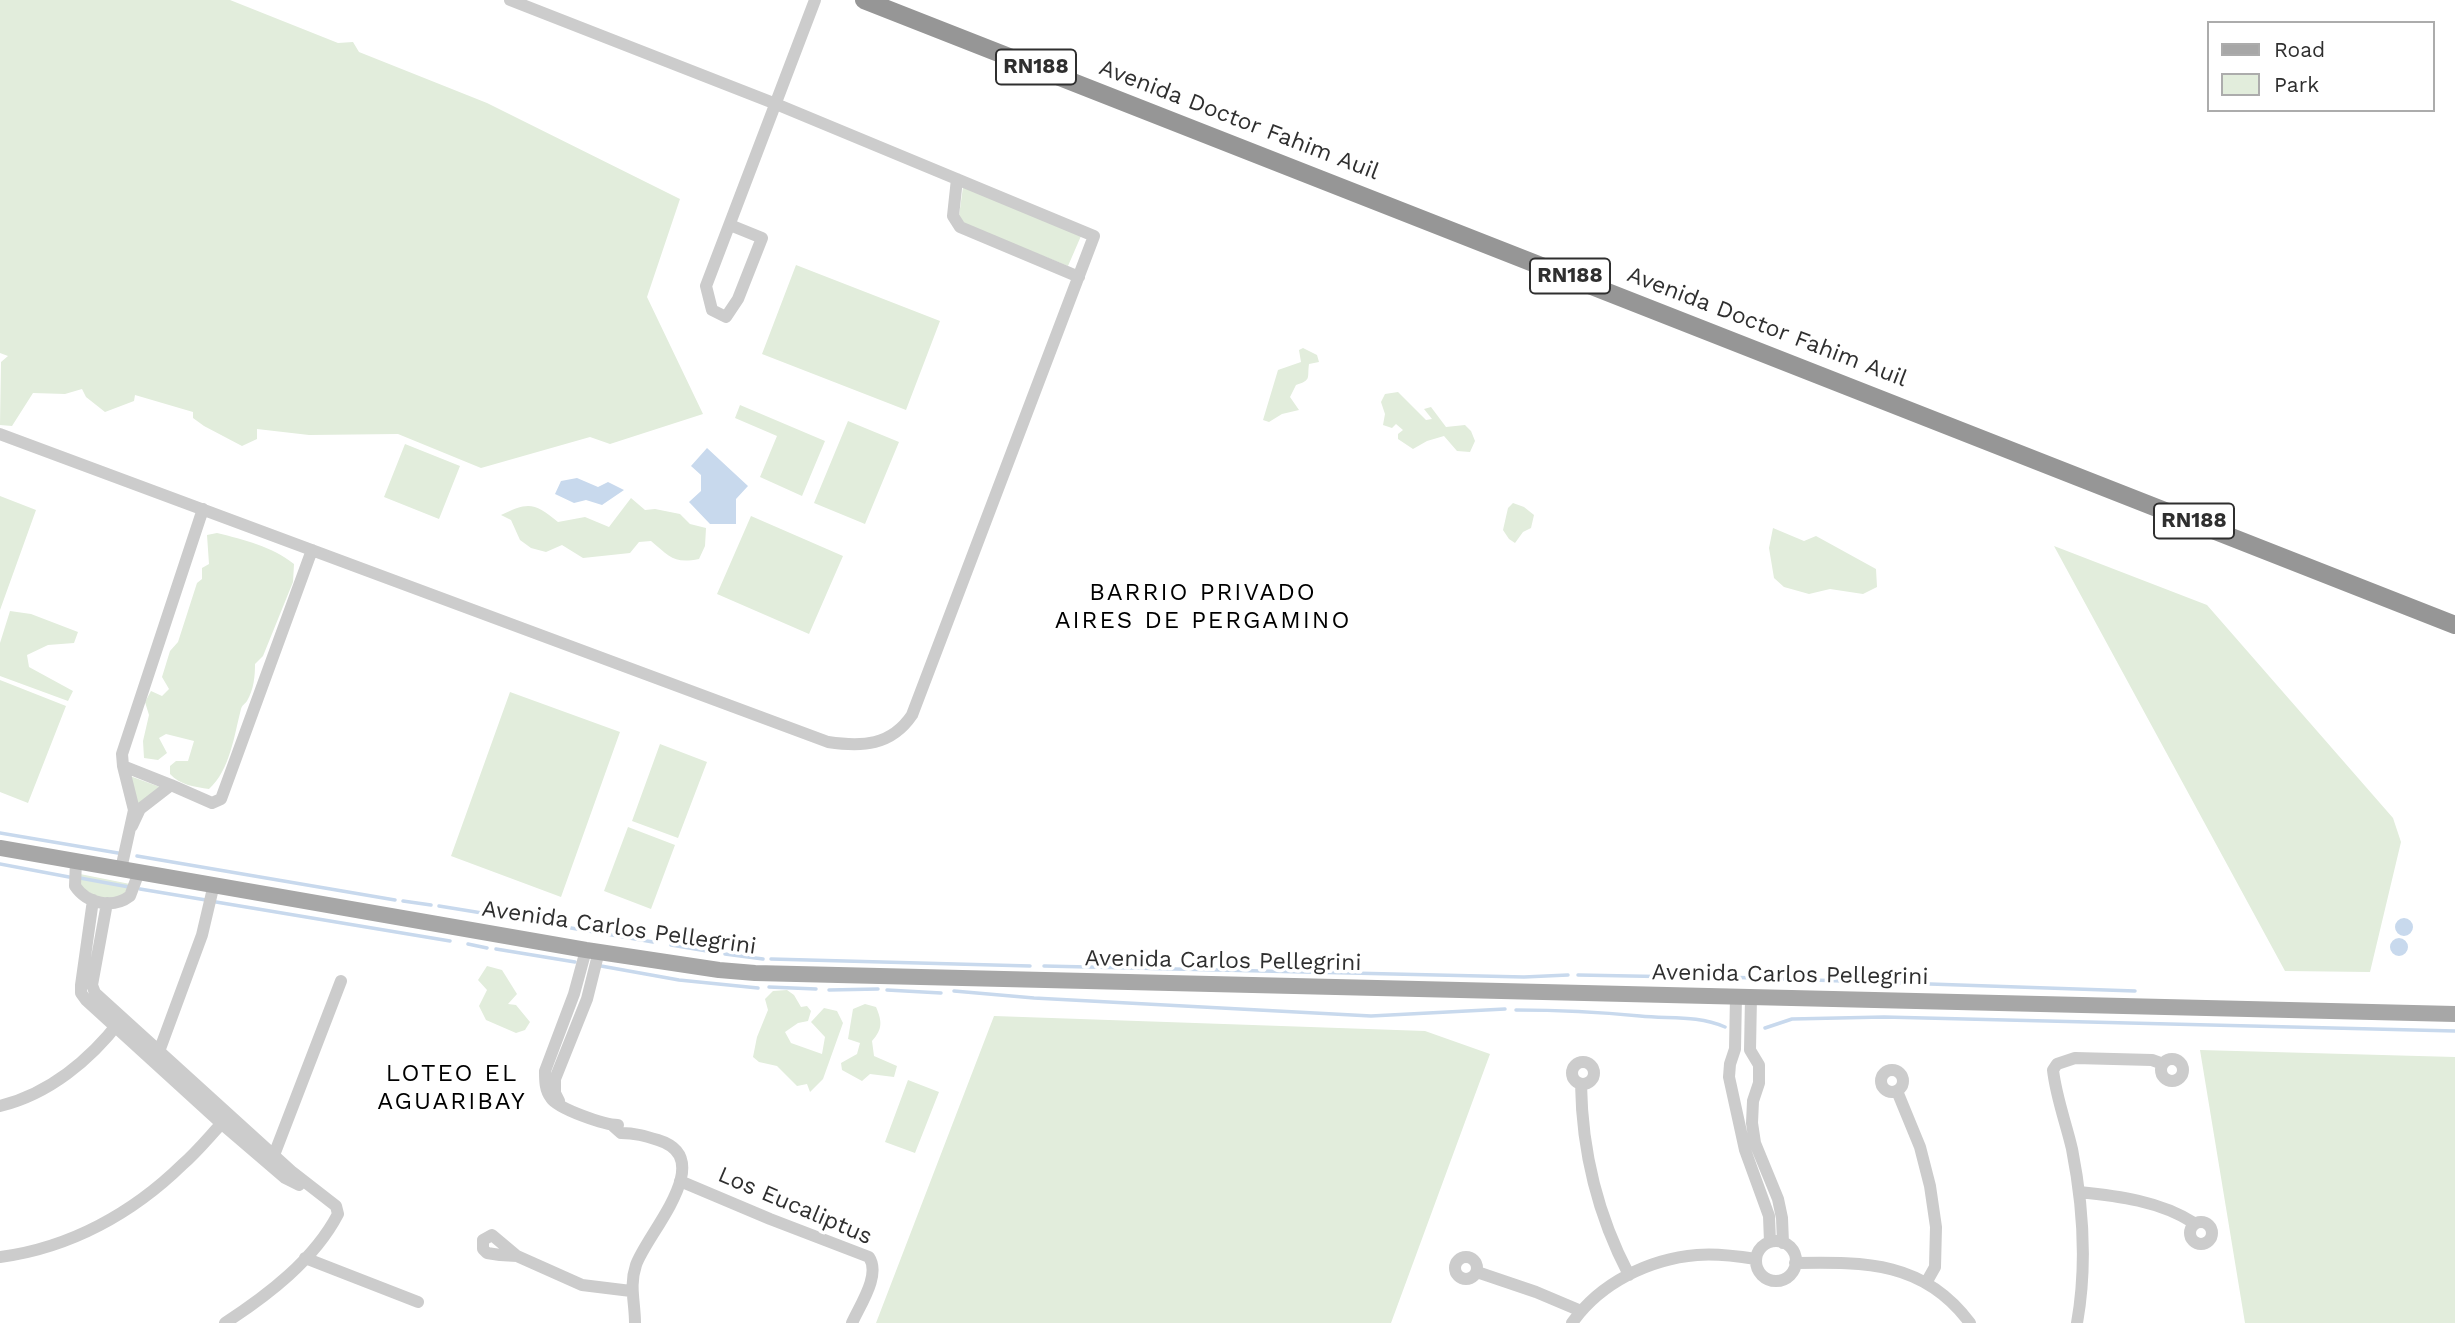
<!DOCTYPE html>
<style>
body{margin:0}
#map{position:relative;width:2455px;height:1323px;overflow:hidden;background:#fff;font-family:"Work Sans",sans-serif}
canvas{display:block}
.legend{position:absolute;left:2207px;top:21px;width:228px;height:91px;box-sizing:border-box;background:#fff;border:2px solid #acacac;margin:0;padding:9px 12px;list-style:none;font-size:21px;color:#2f2f2f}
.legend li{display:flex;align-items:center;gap:14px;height:35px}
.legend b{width:35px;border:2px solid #acacac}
</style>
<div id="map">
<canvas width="2455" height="1323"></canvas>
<ul class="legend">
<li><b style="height:9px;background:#a7a7a7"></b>Road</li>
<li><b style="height:19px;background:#e2eddc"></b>Park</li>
</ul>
</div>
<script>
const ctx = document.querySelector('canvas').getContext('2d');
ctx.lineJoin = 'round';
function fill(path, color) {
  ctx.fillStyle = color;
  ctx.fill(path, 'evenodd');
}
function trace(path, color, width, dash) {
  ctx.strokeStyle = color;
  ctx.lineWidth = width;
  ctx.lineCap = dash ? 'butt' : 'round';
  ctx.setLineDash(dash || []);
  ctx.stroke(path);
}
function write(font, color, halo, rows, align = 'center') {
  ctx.font = font + ' "Work Sans",sans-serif';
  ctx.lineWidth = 7;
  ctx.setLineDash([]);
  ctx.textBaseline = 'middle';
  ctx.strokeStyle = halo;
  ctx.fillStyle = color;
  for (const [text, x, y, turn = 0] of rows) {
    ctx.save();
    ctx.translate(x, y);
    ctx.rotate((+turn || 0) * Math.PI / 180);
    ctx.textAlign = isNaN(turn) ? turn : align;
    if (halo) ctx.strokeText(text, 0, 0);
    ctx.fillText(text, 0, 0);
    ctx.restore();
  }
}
fill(new Path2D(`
 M0,0H230L338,43L353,42L359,52L487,103L680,199L647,297L703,414L610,444L590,437L481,468L398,434L309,435L257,429V439L242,446L204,426L193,418V412L135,395L134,401L105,412L86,397L82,389L65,394L33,393L12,426L0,425L1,362L8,356L0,353Z
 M963,187L1081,236L1068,266L964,224L959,216Z
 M796,265L940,321L906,410L762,354Z
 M1303,348L1317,355L1319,362L1309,364C1307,378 1312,380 1296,385L1290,397L1299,410L1282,414L1269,422L1263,420L1278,370L1301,362L1299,350Z
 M1398,392L1426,420L1432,419L1424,409L1431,407L1446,427L1465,425L1471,431L1475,441L1470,452L1457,451L1444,436L1427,441L1413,449L1398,439V434L1403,430L1396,424L1392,428L1383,425L1385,414L1381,402L1385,394Z
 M740,405L825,441L802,496L760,477L777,436L735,418Z
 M848,421L899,442L865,524L814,503Z
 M405,444L460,466L439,519L384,497Z
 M0,496L36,510L0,610Z
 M631,498L645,510L655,509L680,514L690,524L706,528L705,546L699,559C674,564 670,557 651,541L639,542L630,553L583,558L562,545L546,552L531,548L520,540L511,520L501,515C529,501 535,503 558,522L585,517L609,527Z
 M1513,503L1524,507L1534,515L1531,528L1523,532L1515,543L1509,539L1503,530L1508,508Z
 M751,516L843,556L809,634L717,594Z
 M1773,528L1804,541L1816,536L1876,569L1877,587L1863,594L1830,589L1809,594L1784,587L1774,578L1769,548Z
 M217,533C245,540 271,546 294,564L293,582L263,656L255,664C255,676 254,689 247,701C245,704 242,705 241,709C234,736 230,770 209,789C195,787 180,785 170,774V766L176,761H188L194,741L166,734L159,738L167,753L158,760L144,758L143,741L149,715L145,702L151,691L162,696L169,689L162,677L170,651L178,642L197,583L202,579V568L209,564L207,535Z
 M2054,546L2207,605L2393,818L2401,842L2370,972L2285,971Z
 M10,611L31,614L78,632L74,643L48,645L27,655L29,667L73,691L68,701L0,676V643Z
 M0,680L66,706L28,803L0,792Z
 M510,692L620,732L561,897L451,856Z
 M660,744L707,762L678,838L632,821Z
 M130,776L160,787L136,807Z
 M628,827L675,845L651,909L604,891Z
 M80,874L130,884L123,896L101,899L80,887Z
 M487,966L502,970L517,994L508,1004L516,1005L530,1022L525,1030L516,1033L486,1020L479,1006L487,990L478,980Z
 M787,990L794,995L801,1007L807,1006L811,1011L808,1021L798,1023L785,1032L791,1043L822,1054L825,1037L811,1022L824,1008L837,1011L843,1023L823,1079L810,1092L807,1084L797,1086L777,1066L759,1062L753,1057L757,1037L768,1010L765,999L773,991Z
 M865,1004L876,1007C882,1021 883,1029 872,1041L874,1056L897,1066L894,1077L870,1074L862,1081L842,1070L841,1063L857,1054L860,1043L848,1039L853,1009Z
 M994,1016L1425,1031L1490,1054L1391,1323H876Z
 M2200,1050L2455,1057V1323H2245Z
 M908,1080L939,1092L915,1153L885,1142Z`), '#e2eddc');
fill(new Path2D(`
 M707,448L748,486L736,499V524H710L689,502L701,491V475L691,466Z
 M577,478L598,487L608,482L624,490L602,505L586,500L574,503L555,494L561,481Z
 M2395 927a9 9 0 1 1 18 0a9 9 0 1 1-18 0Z
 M2390 947a9 9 0 1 1 18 0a9 9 0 1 1-18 0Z`), '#c8d9ed');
trace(new Path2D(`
 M0,833L118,853
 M137,856L395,900
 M0,864L69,877
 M80,878L129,887
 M140,889L206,900
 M403,901L431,905
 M216,902L450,941
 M439,906L562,926
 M571,928L653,942
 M468,944L487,948
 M671,945L707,951
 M496,949L575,962
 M725,954L763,959
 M771,959L1030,966
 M601,966L679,980L758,988
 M1044,966L1524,977L1568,975
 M1578,975L1683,977
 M1725,977L2135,991
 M769,987L816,989
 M829,990L878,989
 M887,990L941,993
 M954,991L1034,998L1371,1016L1505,1009
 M1516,1010C1558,1010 1599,1012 1640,1016C1670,1019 1697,1015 1725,1027
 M1765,1028L1792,1019L1884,1017L2455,1031`), '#c8d9ed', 3.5);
trace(new Path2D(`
 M957,179L953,216L960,227L1079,277
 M730,225L762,238L738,299L726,317L712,310L706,286L815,0
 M0,434L828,742C862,747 891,746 912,715L1094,236L776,104L510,0
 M123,766L171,785
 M132,826L140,809L171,785L212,803L221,799L312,550
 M76,861L75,886C87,904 113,909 130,896L139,872
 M121,869L134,810L123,766L122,754L203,509
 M93,900L81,985V993L86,1000L222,1124L285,1178L299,1185
 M107,903L92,985L95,993L291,1171L336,1206L338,1214C314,1260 268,1295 225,1323
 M586,950L574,994L545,1071C545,1081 545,1090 551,1098C558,1109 605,1125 618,1125
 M1736,996L1735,1049L1730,1064L1729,1077L1745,1150L1769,1216L1770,1242
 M1751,997L1750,1050L1759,1065V1083L1753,1101L1752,1123L1755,1143L1778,1199L1782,1218L1783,1243
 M157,1057L202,935L214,884
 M2161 1070a11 11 0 1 1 22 0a11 11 0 1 1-22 0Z
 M1572 1073a11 11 0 1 1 22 0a11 11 0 1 1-22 0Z
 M1881 1081a11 11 0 1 1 22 0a11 11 0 1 1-22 0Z
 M1581,1084C1582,1152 1597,1214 1629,1275
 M1897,1091L1920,1147L1930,1186L1936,1227L1935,1267L1926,1283
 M559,1101L555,1093V1079L587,999L599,951
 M0,1106C49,1094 90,1060 120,1021
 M612,1125L621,1133C635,1133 645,1136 658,1140C719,1159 647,1233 636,1265C629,1286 635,1302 635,1323
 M274,1155L341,981
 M680,1181L770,1219L869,1257C881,1275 860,1305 852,1323
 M2079,1192C2118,1196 2160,1201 2194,1223
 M2190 1233a11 11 0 1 1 22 0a11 11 0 1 1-22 0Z
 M1756 1261a20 20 0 1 1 40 0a20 20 0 1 1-40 0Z
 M517,1256L500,1255L487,1253L483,1249V1240L492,1235L517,1256L582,1285L631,1291
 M1455 1268a11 11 0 1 1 22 0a11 11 0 1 1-22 0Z
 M0,1257C70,1248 133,1213 183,1164C199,1150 212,1133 227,1118
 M305,1258L418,1302
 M1795,1263C1866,1262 1924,1261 1970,1323
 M1477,1272L1536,1292L1581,1311
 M1572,1323C1600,1283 1649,1259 1697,1255C1716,1253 1737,1256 1756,1259
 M2077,1323C2087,1267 2083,1205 2072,1149C2066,1123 2056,1097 2053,1070L2057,1064L2075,1058L2152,1060L2163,1064`), '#ccc', 12);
trace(new Path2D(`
 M0,848L586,950L719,970L755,973L2455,1014`), '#a7a7a7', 16);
trace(new Path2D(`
 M864,0L2455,625`), '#969696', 18);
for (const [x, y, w] of [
 [1036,67,80],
 [1570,276,80],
 [2194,521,80]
]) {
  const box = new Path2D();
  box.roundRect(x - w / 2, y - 17.5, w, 35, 5);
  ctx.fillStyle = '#fff';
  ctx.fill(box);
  trace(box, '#2f2f2f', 2);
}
write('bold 21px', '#2f2f2f', null, [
 ["RN188",1036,67],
 ["RN188",1570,276],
 ["RN188",2194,521]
]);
write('23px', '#2f2f2f', '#fff', [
 ["Avenida Doctor Fahim Auil",1239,120,21],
 ["Avenida Doctor Fahim Auil",1767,327,21],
 ["Avenida Carlos Pellegrini",619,928,8],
 ["Avenida Carlos Pellegrini",1223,961,1],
 ["Avenida Carlos Pellegrini",1790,975,1],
 ["Los Eucaliptus",795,1206,23]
]);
ctx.letterSpacing = '2px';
write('24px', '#000', '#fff', [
 ["BARRIO PRIVADO",1203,593],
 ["AIRES DE PERGAMINO",1203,621],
 ["LOTEO EL",452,1074],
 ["AGUARIBAY",452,1102]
]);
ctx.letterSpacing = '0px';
</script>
